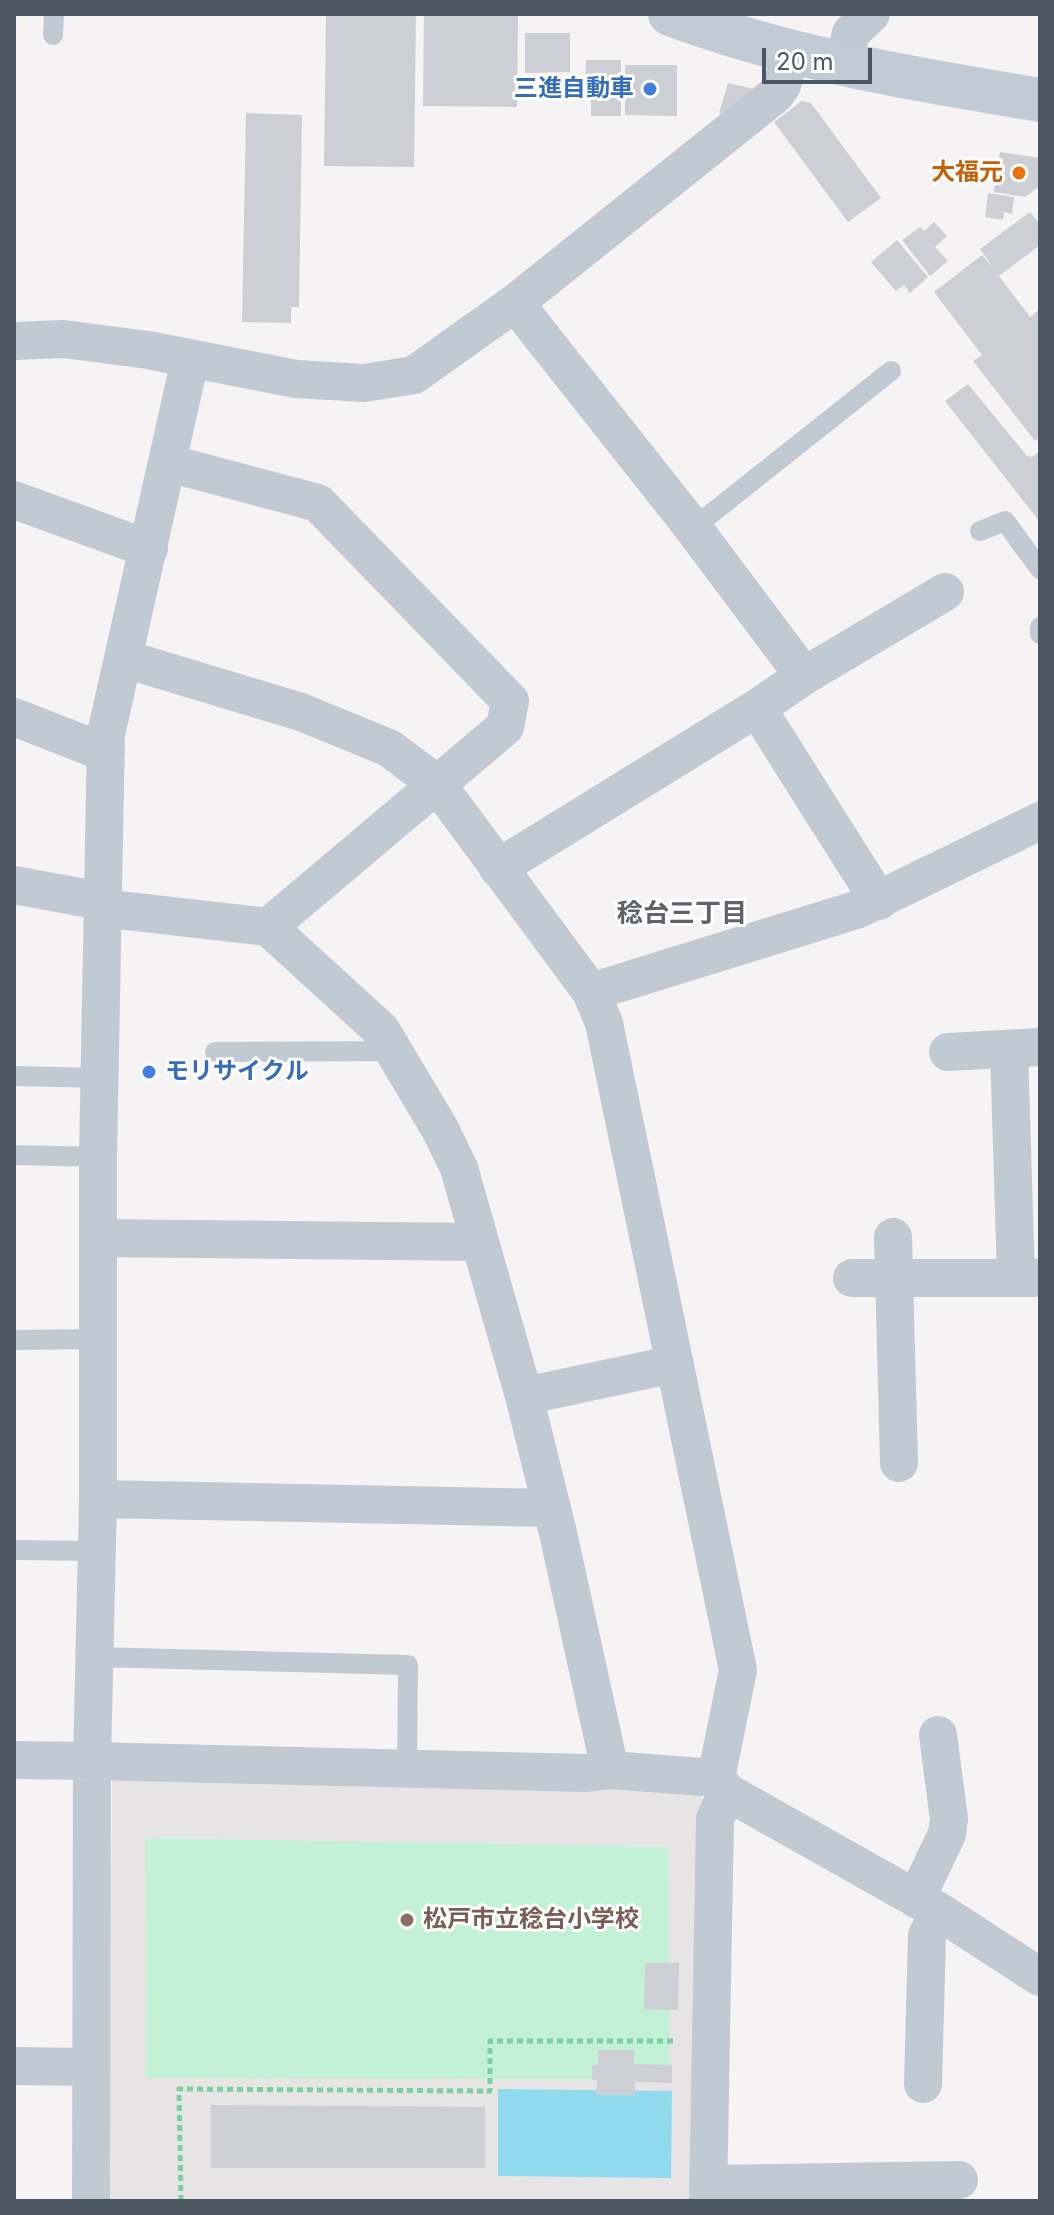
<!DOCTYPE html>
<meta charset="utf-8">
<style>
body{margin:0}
#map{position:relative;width:1054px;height:2215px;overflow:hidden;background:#f5f3f3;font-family:Inter,sans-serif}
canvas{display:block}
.frame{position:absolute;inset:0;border:16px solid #4a5661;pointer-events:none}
.scale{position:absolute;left:762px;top:48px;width:110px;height:36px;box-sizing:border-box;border:4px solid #4a5661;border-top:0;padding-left:10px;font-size:24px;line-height:28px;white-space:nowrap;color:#4a5661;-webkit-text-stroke:6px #fff;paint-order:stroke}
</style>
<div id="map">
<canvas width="1054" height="2215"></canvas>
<div class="frame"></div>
<div class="scale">20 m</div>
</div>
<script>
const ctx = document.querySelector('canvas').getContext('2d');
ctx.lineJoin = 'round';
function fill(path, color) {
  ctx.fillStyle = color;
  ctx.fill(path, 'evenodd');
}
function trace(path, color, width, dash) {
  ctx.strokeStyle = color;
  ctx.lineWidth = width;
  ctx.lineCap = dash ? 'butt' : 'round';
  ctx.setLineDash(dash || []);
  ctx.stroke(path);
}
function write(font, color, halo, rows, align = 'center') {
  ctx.font = font + ' Inter,"Noto Sans JP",sans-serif';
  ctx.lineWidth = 6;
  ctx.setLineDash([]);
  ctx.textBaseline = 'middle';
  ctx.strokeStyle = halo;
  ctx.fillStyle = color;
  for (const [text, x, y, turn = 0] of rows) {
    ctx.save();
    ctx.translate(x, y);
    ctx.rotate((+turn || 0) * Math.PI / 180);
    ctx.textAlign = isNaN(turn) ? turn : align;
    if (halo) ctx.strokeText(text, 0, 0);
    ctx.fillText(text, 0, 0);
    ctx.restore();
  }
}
fill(new Path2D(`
 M112,1775L693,1790L703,1799L701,2201H109Z`), '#e6e4e5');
fill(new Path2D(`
 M145,1838L668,1847L670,2079L146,2078Z`), '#c3f1d5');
fill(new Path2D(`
 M498,2089L672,2091L671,2178L498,2176Z`), '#90daee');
fill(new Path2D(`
 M326,14H416L414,167L324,166Z
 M424,14L518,16L517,107L423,106Z
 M525,33H570V72L525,73Z
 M586,60H621V116H591V92H585Z
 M625,65H677V116L625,115Z
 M728,83L754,89L724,114L719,113Z
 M802,101L811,103L881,198L848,222L774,122Z
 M246,113L302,115L299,307H291V323L242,322Z
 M1000,152L1040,158V186L1025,197L994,192Z
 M988,193L1014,197L1012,214L1004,212L1003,220L985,217Z
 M1030,212L1040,224V245L999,276L1030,317L1040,309V437L1035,441L973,361L982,355L934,292L982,255L993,267L980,249Z
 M934,222L947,236L935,247L948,261L930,276L902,240L920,227L924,231Z
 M897,240L928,277L910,293L904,285L896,291L871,262Z
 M968,384L1027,456L1032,457L1040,451V522L945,401Z
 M645,1963H679L678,2010L644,2009Z
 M598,2050H635L634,2064L672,2065V2083L635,2082V2095H596L597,2080H592V2065H598Z
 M211,2105L485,2107V2168H211Z`), '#cdcfd5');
trace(new Path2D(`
 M181,2201L179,2089L490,2091V2041H674`), '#7ad0a6', 5, [6, 4]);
trace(new Path2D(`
 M53,35L54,14
 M693,528L891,371
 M980,531L1005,521L1040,569
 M1040,627V634
 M215,1052L395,1051
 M14,1076L100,1078
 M14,1155L98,1157
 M14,1340L100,1339
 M14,1550L97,1551
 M96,1657L408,1665L407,1769`), '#c1cad2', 20);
trace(new Path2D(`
 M843,65L851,33L871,14
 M515,303L693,528L804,676
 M14,341L64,339L148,350L296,379L364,383L414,375L515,303L775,95L782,85L791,53
 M14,500L149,549
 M125,659L301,712L389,748L437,784L591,992L604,1023L738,1670L716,1778
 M757,708L879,901
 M14,717L106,753
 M498,868L757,708L804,676L945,592
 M14,885L101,901
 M101,908L268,927L505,727L510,701L318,503L168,463
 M268,927L381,1030L440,1129L459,1168L524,1396L558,1533L610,1770
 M591,992L859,909L1040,821
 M1009,1049L1016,1277
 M948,1052L1040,1047
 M893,1237L899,1463
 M100,1238L479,1242
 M852,1278H1040
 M524,1396L675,1364
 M98,1499L552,1508
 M14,1760L92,1761L98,1499V1157L106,734L190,360
 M916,1899L947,1834L949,1819L938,1735
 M14,2066L90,2067
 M923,2084L927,1935L940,1912
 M709,2184L959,2180
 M91,2201L92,1761L586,1773L610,1770L716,1778L727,1792L940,1912L1040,1977
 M708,2201L715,1819L727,1792`), '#c1cad2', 38);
trace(new Path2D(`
 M670,14C790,59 914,79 1040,100`), '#c1cbd6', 44);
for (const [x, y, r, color] of [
 [650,89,8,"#3f7fe0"],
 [1019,173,8,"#e8710a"],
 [149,1072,8,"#3f7fe0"],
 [407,1920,8,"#8d6e63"]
]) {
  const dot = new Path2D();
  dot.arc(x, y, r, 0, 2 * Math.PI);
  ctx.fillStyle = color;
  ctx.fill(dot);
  trace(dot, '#fff', 3);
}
write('bold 24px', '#366cbe', '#fff', [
 ["三進自動車",634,89],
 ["モリサイクル",165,1072,"left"]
], 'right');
write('bold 24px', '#c56008', '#fff', [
 ["大福元",1003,173]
], 'right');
write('bold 24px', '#785e54', '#fff', [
 ["松戸市立稔台小学校",423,1920]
], 'left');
write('bold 26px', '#5f6368', '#fff', [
 ["稔台三丁目",682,914]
]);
</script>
